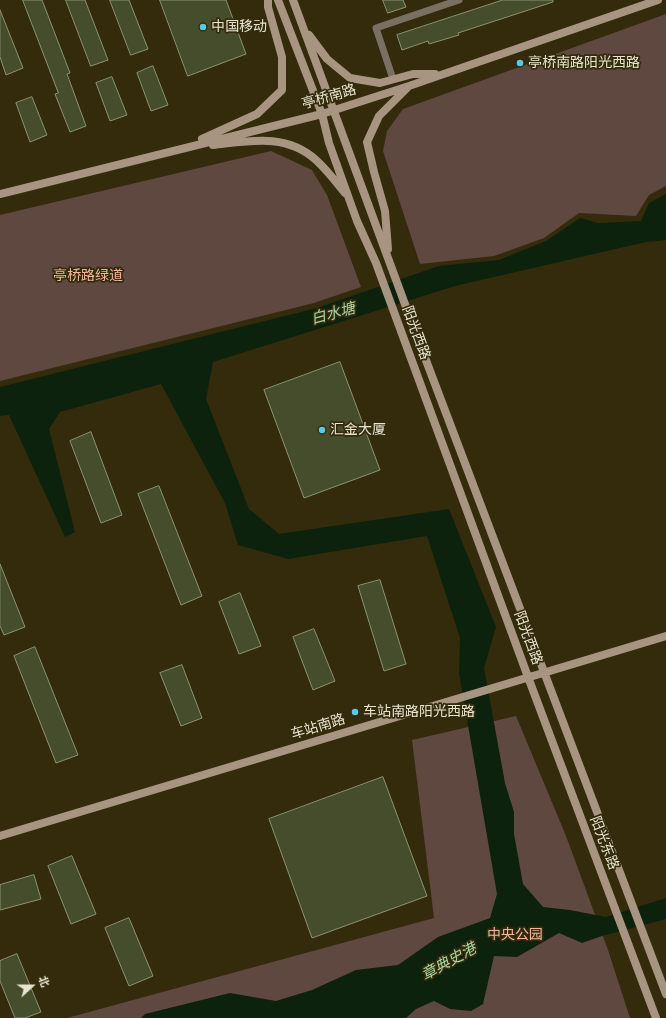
<!DOCTYPE html>
<meta charset="utf-8">
<style>
body{margin:0}
#map{position:relative;width:666px;height:1018px;overflow:hidden;background:#332b0c;font-family:"Work Sans","Noto Sans SC",sans-serif}
canvas{display:block}
.north{position:absolute;left:12px;top:966px;width:40px;height:40px;-webkit-text-stroke:3px #332b0c;paint-order:stroke;rotate:69deg;font-size:11px;font-weight:700;line-height:16px;text-align:center;color:#e9e4d2}
.north::after{content:'';display:block;margin:auto;width:14px;height:18px;background:#e9e4d2;clip-path:polygon(50% 0,100% 100%,50% 72%,0 100%)}
</style>
<div id="map">
<canvas width="666" height="1018"></canvas>
<div class="north">北</div>
</div>
<script>
const ctx = document.querySelector('canvas').getContext('2d');
ctx.lineJoin = 'round';
function fill(path, color) {
  ctx.fillStyle = color;
  ctx.fill(path, 'evenodd');
}
function trace(path, color, width, dash) {
  ctx.strokeStyle = color;
  ctx.lineWidth = width;
  ctx.lineCap = dash ? 'butt' : 'round';
  ctx.setLineDash(dash || []);
  ctx.stroke(path);
}
function write(font, color, halo, rows, align = 'center') {
  ctx.font = font + ' "Work Sans","Noto Sans SC",sans-serif';
  ctx.lineWidth = 3.5;
  ctx.setLineDash([]);
  ctx.textBaseline = 'middle';
  ctx.strokeStyle = halo;
  ctx.fillStyle = color;
  for (const [text, x, y, turn = 0] of rows) {
    ctx.save();
    ctx.translate(x, y);
    ctx.rotate((+turn || 0) * Math.PI / 180);
    ctx.textAlign = isNaN(turn) ? turn : align;
    if (halo) ctx.strokeText(text, 0, 0);
    ctx.fillText(text, 0, 0);
    ctx.restore();
  }
}
fill(new Path2D(`
 M666,14V186L649,195L636,216L579,213L544,238L494,256L420,264L383,151L387,131L403,109Z
 M271,151L312,170L327,195L361,287L314,303L0,381V215Z
 M516,716L566,836L608,950L630,1018H67L434,918L412,740Z`), '#5f483f');
fill(new Path2D(`
 M666,194V240L646,242L455,286L213,362L206,399L249,509L279,534L449,509L496,627L484,668L505,783L514,812V834L523,884L543,907L570,910L606,917L666,898V919L602,936L582,943L559,933L517,957L494,956L483,1004L471,1011L450,1009L434,1001L416,1009L406,1018H141L145,1014L230,993L276,1001L312,990L356,970L398,965L438,937L490,918L497,894L459,673L460,638L427,536L288,559L238,545L225,503L161,384L60,412L49,429L75,532L65,537L9,415L0,416V387L317,308L439,266L499,260L546,241L580,218L598,223L641,221L649,203Z`), '#0c220c');
const building = new Path2D(`
 M23,0H42L70,73L67,74L86,126L70,132L55,94L58,93Z
 M66,0H85L108,60L91,66Z
 M110,0H129L148,49L131,55Z
 M160,0H226L246,54L188,76Z
 M383,0H403L406,7L388,13Z
 M503,0H553V2L458,33L459,35L429,44L428,41L402,50L397,35Z
 M0,10L23,68L6,75L0,57Z
 M153,66L168,105L151,111L137,73Z
 M112,77L127,115L110,121L96,83Z
 M32,97L47,135L30,142L16,103Z
 M340,362L380,470L304,498L264,390Z
 M91,432L122,515L101,523L70,441Z
 M159,486L202,596L181,605L138,494Z
 M0,564L25,627L4,635L0,626Z
 M380,580L406,664L384,671L358,586Z
 M240,593L261,646L239,654L219,602Z
 M314,629L335,681L313,690L293,637Z
 M35,647L78,755L56,763L14,656Z
 M182,665L202,718L181,726L160,673Z
 M383,777L427,896L312,938L269,819Z
 M72,856L96,914L71,924L48,866Z
 M34,875L41,899L0,910V885Z
 M129,918L153,976L129,986L105,928Z
 M17,954L41,1012L25,1018H15L0,981V961Z`);
fill(building, '#464d2d');
trace(building, '#8b9372', 1);
trace(new Path2D(`
 M393,79L376,28L459,0`), '#7a6f63', 7);
trace(new Path2D(`
 M278,0L322,114L329,143L357,221L376,263L528,677L656,1018
 M293,0L413,326L666,994
 M309,35L327,59L350,78L380,83L413,74H435
 M202,139L257,114L282,90V57L268,7V0
 M213,145C250,141 286,133 316,160C327,170 336,182 345,193
 M0,194L322,114L409,86L658,0
 M388,249L385,211L374,172L367,142L379,116L408,87
 M0,836C222,768 444,701 666,636`), '#a79582', 8);
for (const [x, y, r, color] of [
 [203,27,4,"#5bc8e7"],
 [520,63,4,"#5bc8e7"],
 [322,430,4,"#5bc8e7"],
 [355,712,4,"#5bc8e7"]
]) {
  const dot = new Path2D();
  dot.arc(x, y, r, 0, 2 * Math.PI);
  ctx.fillStyle = color;
  ctx.fill(dot);
  trace(dot, '#332b0c', 1.5);
}
write('14px', '#e9e4d2', '#332b0c', [
 ["中国移动",211,27],
 ["亭桥南路阳光西路",528,63],
 ["汇金大厦",330,430],
 ["车站南路阳光西路",363,712]
], 'left');
write('14px', '#e9e4d2', '#332b0c', [
 ["亭桥南路",329,97,-16],
 ["阳光西路",416,333,70],
 ["阳光西路",528,638,70],
 ["车站南路",318,727,-17],
 ["阳光东路",604,843,69]
]);
write('14px', '#f4b69d', '#332b0c', [
 ["亭桥路绿道",88,276],
 ["中央公园",515,935]
]);
write('italic 15px', '#a8d5a7', '#332b0c', [
 ["白水塘",333,314,-15],
 ["章典史港",449,962,-29]
]);
</script>
